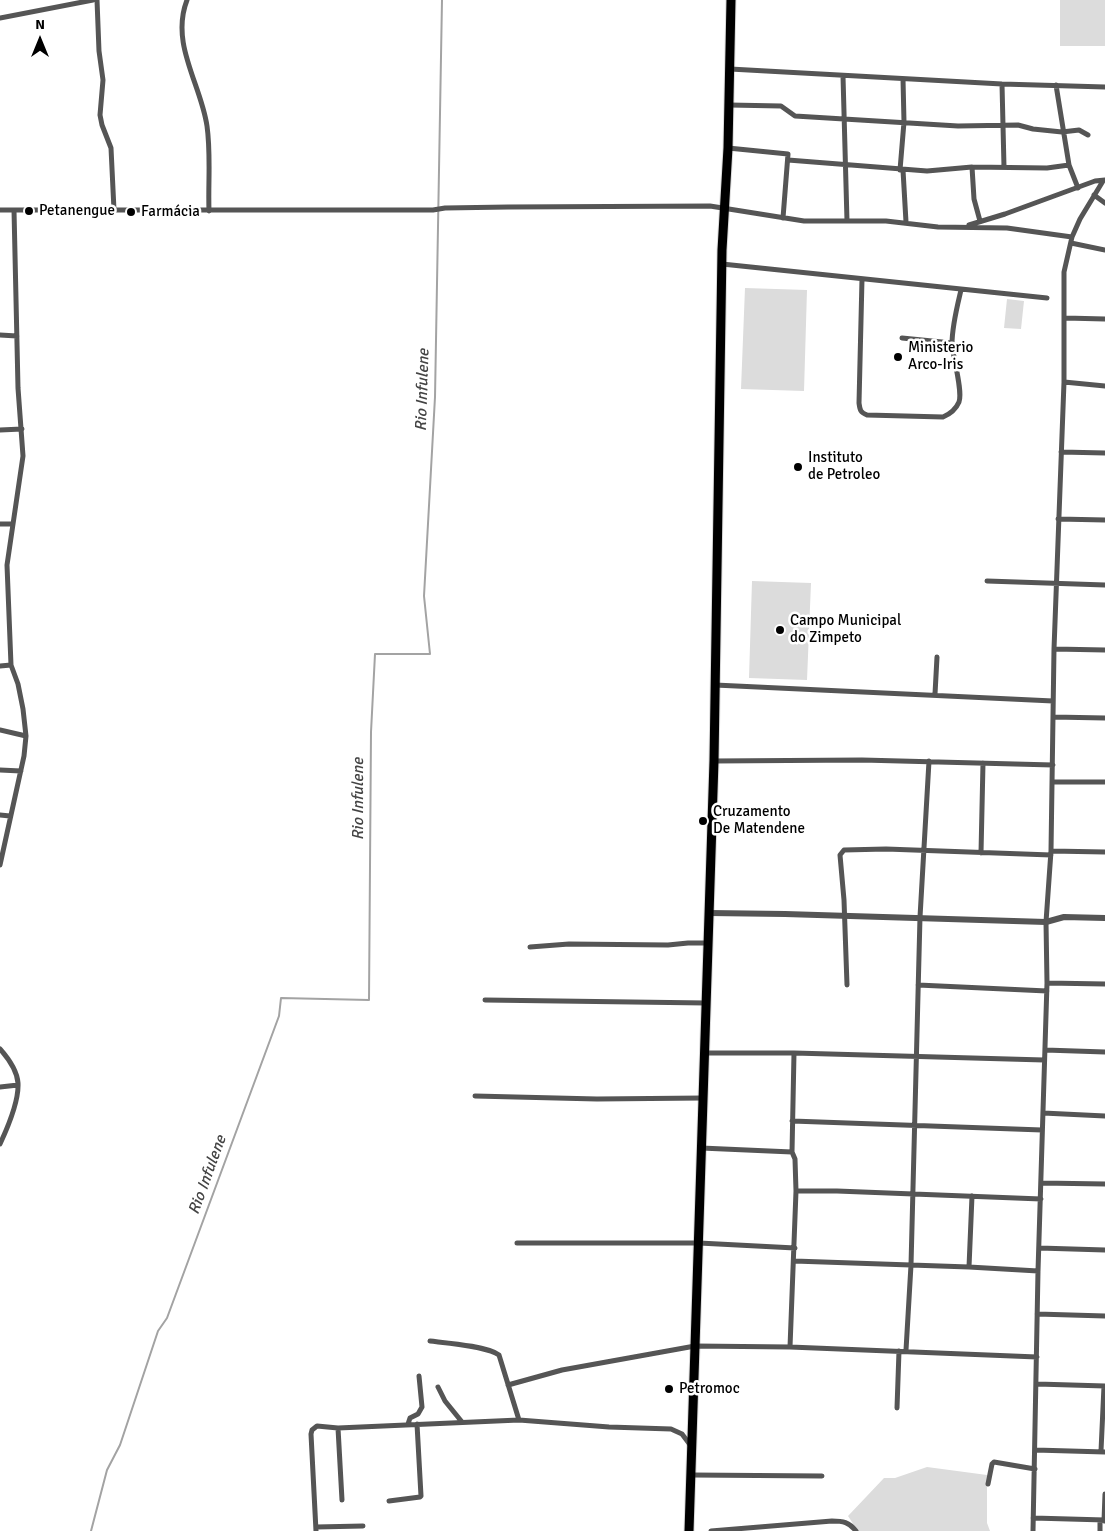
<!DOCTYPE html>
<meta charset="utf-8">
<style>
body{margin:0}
#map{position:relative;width:1105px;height:1531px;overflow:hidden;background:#fff;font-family:Signika,sans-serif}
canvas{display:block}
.north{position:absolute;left:15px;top:15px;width:50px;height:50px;-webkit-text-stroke:4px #fff;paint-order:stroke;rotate:0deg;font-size:14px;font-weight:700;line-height:20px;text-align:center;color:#000}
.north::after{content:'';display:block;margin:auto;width:18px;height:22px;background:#000;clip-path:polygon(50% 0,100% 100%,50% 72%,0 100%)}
</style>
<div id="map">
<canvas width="1105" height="1531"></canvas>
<div class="north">N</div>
</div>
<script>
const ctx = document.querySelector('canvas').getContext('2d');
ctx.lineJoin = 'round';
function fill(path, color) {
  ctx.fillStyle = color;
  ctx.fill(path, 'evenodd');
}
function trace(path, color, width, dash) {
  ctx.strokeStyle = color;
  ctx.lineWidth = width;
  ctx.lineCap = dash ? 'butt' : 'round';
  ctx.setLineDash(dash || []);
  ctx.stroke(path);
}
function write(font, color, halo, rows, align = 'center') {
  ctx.font = font + ' Signika,sans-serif';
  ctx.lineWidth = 5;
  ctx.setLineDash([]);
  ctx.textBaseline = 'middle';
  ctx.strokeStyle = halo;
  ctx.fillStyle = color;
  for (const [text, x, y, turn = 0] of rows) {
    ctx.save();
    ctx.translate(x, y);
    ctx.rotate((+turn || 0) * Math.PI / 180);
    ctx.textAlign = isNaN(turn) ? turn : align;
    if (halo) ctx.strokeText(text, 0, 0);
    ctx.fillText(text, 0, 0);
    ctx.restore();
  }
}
fill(new Path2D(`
 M1060,0H1105V46H1060Z
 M745,288L807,290L804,391L741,389Z
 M1007,299L1024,301L1021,329L1004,328Z
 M752,581L811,583L807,680L749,678Z
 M927,1467L987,1475V1523L990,1531H858L848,1516L884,1478H895Z`), '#dcdcdc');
trace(new Path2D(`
 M91,1531L107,1470L120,1445L158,1331L167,1318L279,1016L281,998L369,1000L371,732L375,654H430L424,596L435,397L442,0`), '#a3a3a3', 2);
const trunk = new Path2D(`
 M689,1531L714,761L722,250L728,148L731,0`);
trace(trunk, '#dbdbdb', 11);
trace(new Path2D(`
 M97,0L99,51L103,80L100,115L102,125L111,148L114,210
 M187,0C170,44 201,84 207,126C211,154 208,183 209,211
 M0,18L93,0
 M730,69L1002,84L1105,87
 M843,76L847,221
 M1002,84L1004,167
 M1056,85L1069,165L1078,188
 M729,105L781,106L795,116L958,126L1018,125L1033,129L1062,132L1079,130L1088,135
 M728,148L788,154L783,218
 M788,160L927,171L972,167L1047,168L1069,165
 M972,167L974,199L980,221
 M900,170L904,122L903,79
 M903,170L906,222
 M1094,195L1105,203
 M0,210H433L445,208L508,207L710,206L804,221H886L938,227L1007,228L1072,237
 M969,225L1005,214L1095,181L1105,180
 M1071,243L1105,250
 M722,264L1047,298
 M862,279L859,403C860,410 860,412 867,415L943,417C950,414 956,409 959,402C963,391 953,358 952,344C952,326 957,307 961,290
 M1065,318L1105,319
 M0,335L17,336
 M902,338L952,343
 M1064,382L1105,386
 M0,430L22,429
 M1061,452L1105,453
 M1058,519L1105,520
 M0,524H12
 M987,581L1105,585
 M1054,649L1105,650
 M0,666L11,665
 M715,685L1053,701
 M935,694L937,657
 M1053,717L1105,718
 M0,730L26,736
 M714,761L862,760L1053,765
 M0,770L21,771
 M1053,782H1105
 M0,815L10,816
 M1051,851L1105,852
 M981,853L983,763
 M0,865L24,756L26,736L23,709L18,684L11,665L7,565L23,456L18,388L14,210
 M530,947L569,944L668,945L688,943H708
 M1047,983L1105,984
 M847,985L844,900L840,855L844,850L886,849L1051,855
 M918,985L1047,991
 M485,1000L706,1003
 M0,1049C8,1058 17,1070 18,1083C19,1100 7,1129 0,1144
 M1045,1050L1105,1052
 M705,1053H794L1044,1060
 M0,1087L18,1085
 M475,1096L597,1099L703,1098
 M1043,1113L1105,1116
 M792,1121L1042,1130
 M701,1148L792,1152
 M1041,1183L1105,1184
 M796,1191H837L1041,1199
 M517,1243H699L795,1248
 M1039,1248L1105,1250
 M794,1261L969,1267L1038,1271
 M969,1267L972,1196
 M1037,1314L1105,1316
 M430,1341C447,1343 487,1346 499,1355L519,1420
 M790,1347L796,1191L795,1159L792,1152L794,1053
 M906,1350L911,1265L920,917L929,761
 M1037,1384L1105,1386
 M508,1385L562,1370L695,1346L790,1347L1037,1357
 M438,1387L445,1401L462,1422
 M897,1408L899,1351
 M408,1424L410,1418L418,1414L422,1407L419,1376
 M338,1428L342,1500
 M1035,1450L1105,1452
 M1101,1451L1104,1386
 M692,1475L822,1476
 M988,1484L992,1464L994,1462L1035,1469
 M389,1501L420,1497L421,1496L417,1424
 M1033,1518L1105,1520
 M1104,1521L1105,1494
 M316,1527L363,1526
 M316,1531L311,1434L312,1430L317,1426L338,1428L519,1420L609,1427L671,1429L682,1434L691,1446
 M711,1531L832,1521C843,1521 849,1522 856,1531
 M1033,1531L1038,1271L1047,983L1046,922L1051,851L1054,649L1064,382V272L1072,237L1080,219L1103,181
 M1100,1531V1521`), '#555', 5);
trace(new Path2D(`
 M709,913L785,914L1046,922L1064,917L1105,918`), '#555', 6);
trace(trunk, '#000', 9);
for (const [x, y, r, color] of [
 [29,211,5,"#000"],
 [131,212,5,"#000"],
 [898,357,5,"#000"],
 [798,467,5,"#000"],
 [780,630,5,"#000"],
 [703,821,5,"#000"],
 [669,1389,5,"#000"]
]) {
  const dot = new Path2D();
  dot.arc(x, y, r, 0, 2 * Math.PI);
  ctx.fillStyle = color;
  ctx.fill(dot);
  trace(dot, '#fff', 2);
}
write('15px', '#000', '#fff', [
 ["Petanengue",39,211],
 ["Farmácia",141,212],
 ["Ministerio",908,348],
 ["Arco-Iris",908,365],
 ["Instituto",808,458],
 ["de Petroleo",808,475],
 ["Campo Municipal",790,621],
 ["do Zimpeto",790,638],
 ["Cruzamento",713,812],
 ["De Matendene",713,829],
 ["Petromoc",679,1389]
], 'left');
write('italic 16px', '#444', '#fff', [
 ["Rio Infulene",423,390,-88],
 ["Rio Infulene",359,799,-90],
 ["Rio Infulene",208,1175,-70]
]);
</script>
